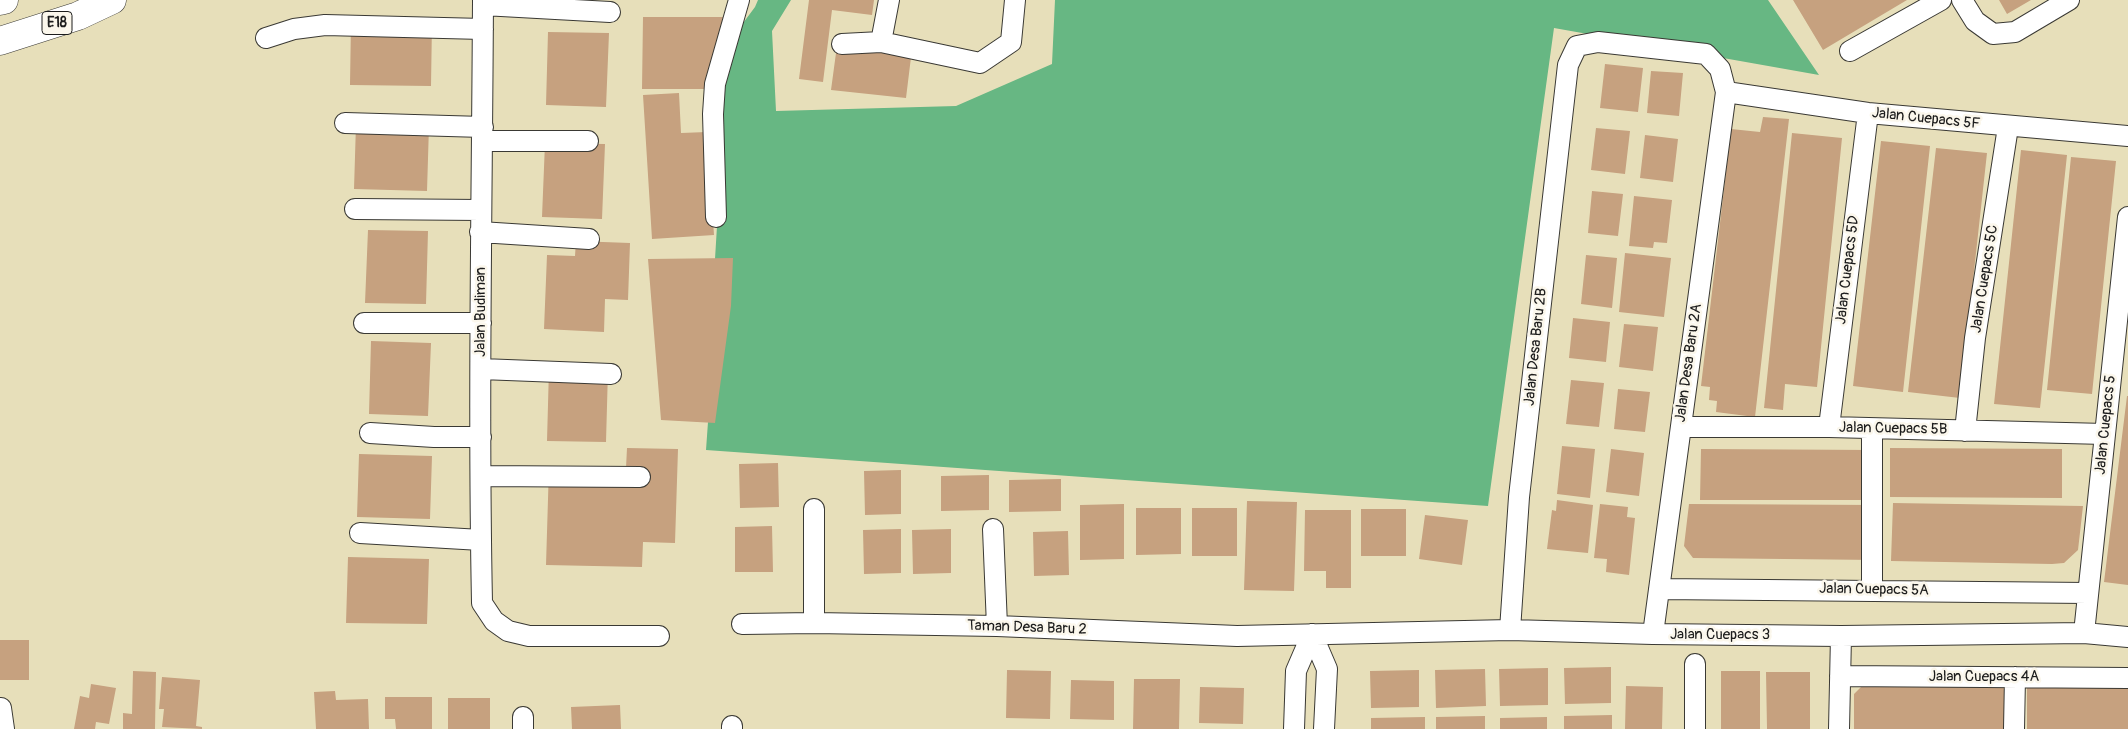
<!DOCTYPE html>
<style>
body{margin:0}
canvas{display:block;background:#e7dfba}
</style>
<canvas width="2128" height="729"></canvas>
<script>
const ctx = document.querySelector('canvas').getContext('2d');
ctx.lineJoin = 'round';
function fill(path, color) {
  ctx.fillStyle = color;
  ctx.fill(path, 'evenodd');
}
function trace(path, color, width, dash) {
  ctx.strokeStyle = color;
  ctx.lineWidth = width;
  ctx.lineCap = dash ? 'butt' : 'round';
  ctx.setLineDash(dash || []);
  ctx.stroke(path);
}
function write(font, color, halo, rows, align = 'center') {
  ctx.font = font + ' Pangolin,sans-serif';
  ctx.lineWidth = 5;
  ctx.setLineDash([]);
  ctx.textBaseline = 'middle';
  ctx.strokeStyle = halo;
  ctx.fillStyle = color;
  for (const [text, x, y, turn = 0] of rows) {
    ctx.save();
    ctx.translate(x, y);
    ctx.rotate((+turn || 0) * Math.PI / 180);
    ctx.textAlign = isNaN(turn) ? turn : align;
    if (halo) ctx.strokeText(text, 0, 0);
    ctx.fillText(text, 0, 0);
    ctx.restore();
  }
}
fill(new Path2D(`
 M758,0H791L772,31L776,111L956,106L1052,64L1055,0H1768L1819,75L1554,28L1488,506L706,450L713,352L715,259L722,144L720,54L755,7Z`), '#67b783');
fill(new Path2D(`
 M809,0H874L872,15L832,10L823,82L799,79Z
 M1793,0H1907L1823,50Z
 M1999,0H2031L2007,14Z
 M643,17H723L715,89H642Z
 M351,21L432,22L431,86L350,85Z
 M548,32L609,33L606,107L546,105Z
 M845,33L913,41L906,98L831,90L836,53H842Z
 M1605,64L1643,68L1638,112L1600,108Z
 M1651,71L1683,73L1679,116L1647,113Z
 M679,93L681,133L707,132L714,235L652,239L643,95Z
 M1763,117L1789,119L1755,417L1716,412L1717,401L1709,400L1710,387L1701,386L1731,129L1760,132Z
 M356,124L429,126L427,191L354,189Z
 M1596,128L1630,131L1625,174L1591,170Z
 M1792,133L1842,138L1817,387L1785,384L1783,410L1764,408Z
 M1645,135L1678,139L1673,182L1640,178Z
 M1881,141L1930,146L1903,392L1853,386Z
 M545,143L605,144L602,219L542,217Z
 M1936,148L1987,153L1960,398L1908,392Z
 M2021,150L2067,155L2040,408L1994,404Z
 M2071,157L2116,161L2092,394L2047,390Z
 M1592,191L1623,194L1618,236L1588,233Z
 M1634,196L1672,200L1667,243L1654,242L1653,248L1629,246Z
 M368,230L428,231L426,304L365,303Z
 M576,241L630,243L628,300L605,299L604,332L544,329L547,255L575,256Z
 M1625,253L1671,258L1664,317L1619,312Z
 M1586,255L1617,258L1612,308L1581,304Z
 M733,258L731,306L715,423L661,420L648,259Z
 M1573,318L1610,322L1606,362L1569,358Z
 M1624,324L1658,327L1653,371L1619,367Z
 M371,341L431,343L428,416L369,414Z
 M549,368L608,370L606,442L547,441Z
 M1571,380L1604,383L1599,427L1566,424Z
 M1618,389L1650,392L1645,432L1614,429Z
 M2127,396H2128V585L2104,582Z
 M1562,446L1595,449L1590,498L1557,494Z
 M627,448L678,449L675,543L643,542L642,567L546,565L549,466L626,468Z
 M1890,448L2062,449V498L1890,497Z
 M1611,449L1644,453L1639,496L1606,492Z
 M1701,449L1873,450V500H1700Z
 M359,454L432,456L430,519L357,517Z
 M778,463L779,507L740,508L739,464Z
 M901,470V514L865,515L864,471Z
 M989,475V510L941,511V476Z
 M1061,479V511L1009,512V480Z
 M1557,500L1593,505L1588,553L1547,549L1552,510L1556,511Z
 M1247,501L1297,502L1294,591L1244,590Z
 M1893,503L2083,506L2078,550L2064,563L2052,564L1891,561Z
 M1124,504V559L1080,560V505Z
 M1600,504L1628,507L1627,517L1635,518L1629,575L1606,572L1607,559L1594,558Z
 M1689,504L1877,505L1876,560L1693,558L1684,546Z
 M1136,508H1181V554L1136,555Z
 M1192,508H1237V556H1192Z
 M1361,509H1406V556H1361Z
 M1305,510H1351V588H1326V571H1304Z
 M1425,515L1468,520L1462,565L1419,559Z
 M772,526L773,572H735V527Z
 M901,529V573L864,574L863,530Z
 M951,529V573L913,574L912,530Z
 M1068,531L1069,575L1034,576L1033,532Z
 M348,557L429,559L427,624L346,623Z
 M0,640H29V680H0Z
 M1611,667V703L1565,704L1564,668Z
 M1548,668V705L1500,706L1499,669Z
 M1485,669L1486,706L1436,708L1435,670Z
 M1007,670L1051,671L1050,719L1006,718Z
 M1419,670V707L1371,708L1370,671Z
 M133,671L156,672L155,729H123V713L132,714Z
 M1721,671H1760V729H1721Z
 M1766,672H1810V729H1767Z
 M162,677L200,680L196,726L202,727V729L162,727L164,709H159Z
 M1134,679H1180L1179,729H1133Z
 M1071,680L1114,681V720L1070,719Z
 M2027,681H2128V729H2027Z
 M1866,682H2013V729H1854V694Z
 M91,684L116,688L109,724L96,722L95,729H74L80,696L89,698Z
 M1626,686L1663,687L1662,729H1625Z
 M1200,687L1244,688L1243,724L1199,723Z
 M335,691L336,700L368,699L369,729H316L314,692Z
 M385,697H432V729H396L395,719H385Z
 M448,698H490V729H448Z
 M620,705L621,729H572L571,707Z
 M1612,715V729H1564V716Z
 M1485,716V729H1436V717Z
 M1425,717V729H1371V718Z
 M1547,717V729H1500V718Z`), '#c6a17f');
const minor = new Path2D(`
 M483,0C482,201 478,402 482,603L494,621L508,631L529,636H659
 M1962,0L1975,21L1993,34L2015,32L2069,0
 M483,5L610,12
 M266,38L294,29L325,25L483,29
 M881,42L889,0
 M842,44L881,42L980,63L1011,42L1015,0
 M1850,51L1941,0
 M1726,92L1868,113L2128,136
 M345,123L483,127
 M483,141H588
 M355,209L481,210
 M716,217L713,114L715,84L739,0
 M480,232L589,239
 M364,323H481
 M481,369L611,374
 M1681,427H1829L2105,434
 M1829,427L1868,113
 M1872,429V590
 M1965,431L1975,338L2008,127
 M370,433L434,437H481
 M481,476L640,477
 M814,509V623
 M993,529L997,626
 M360,533L481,540
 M1659,589L2088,593
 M742,624L814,623L997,626L1237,636L1510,630L1653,634L1841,636L2084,633L2128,637
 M1510,630L1519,497L1568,65L1577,46L1598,42L1706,54L1720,69L1726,92L1653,634
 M2084,633L2128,217
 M1312,634L1327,669L1324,729
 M1840,676L2128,678
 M1,708L4,729
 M732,726V729
 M523,729V717
 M1294,729L1296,671L1312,634
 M1695,729V664
 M1839,729L1841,636
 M2014,729L2015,677`);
const highway = new Path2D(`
 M0,1L4,0
 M0,41L78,16L112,0`);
trace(minor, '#3a3934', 22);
trace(highway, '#3a3934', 29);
trace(minor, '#fff', 20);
trace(highway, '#fff', 28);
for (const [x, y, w] of [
 [57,23,30]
]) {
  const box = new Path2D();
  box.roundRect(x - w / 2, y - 11.5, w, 23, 4);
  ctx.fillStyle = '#fbf7ec';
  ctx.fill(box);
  trace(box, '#1c1c1c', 1);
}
write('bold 14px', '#1c1c1c', null, [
 ["E18",57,23]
]);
write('15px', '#1c1c1c', '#fbf7ec', [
 ["Jalan Cuepacs 5F",1926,119,6],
 ["Jalan Cuepacs 5D",1848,270,-83],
 ["Jalan Cuepacs 5C",1985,279,-81],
 ["Jalan Budiman",481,312,-90],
 ["Jalan Desa Baru 2B",1536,347,-84],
 ["Jalan Desa Baru 2A",1689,363,-82],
 ["Jalan Cuepacs 5",2106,425,-84],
 ["Jalan Cuepacs 5B",1893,429,1],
 ["Jalan Cuepacs 5A",1874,590,1],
 ["Taman Desa Baru 2",1027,628,2],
 ["Jalan Cuepacs 3",1720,635],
 ["Jalan Cuepacs 4A",1984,677]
]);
</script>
